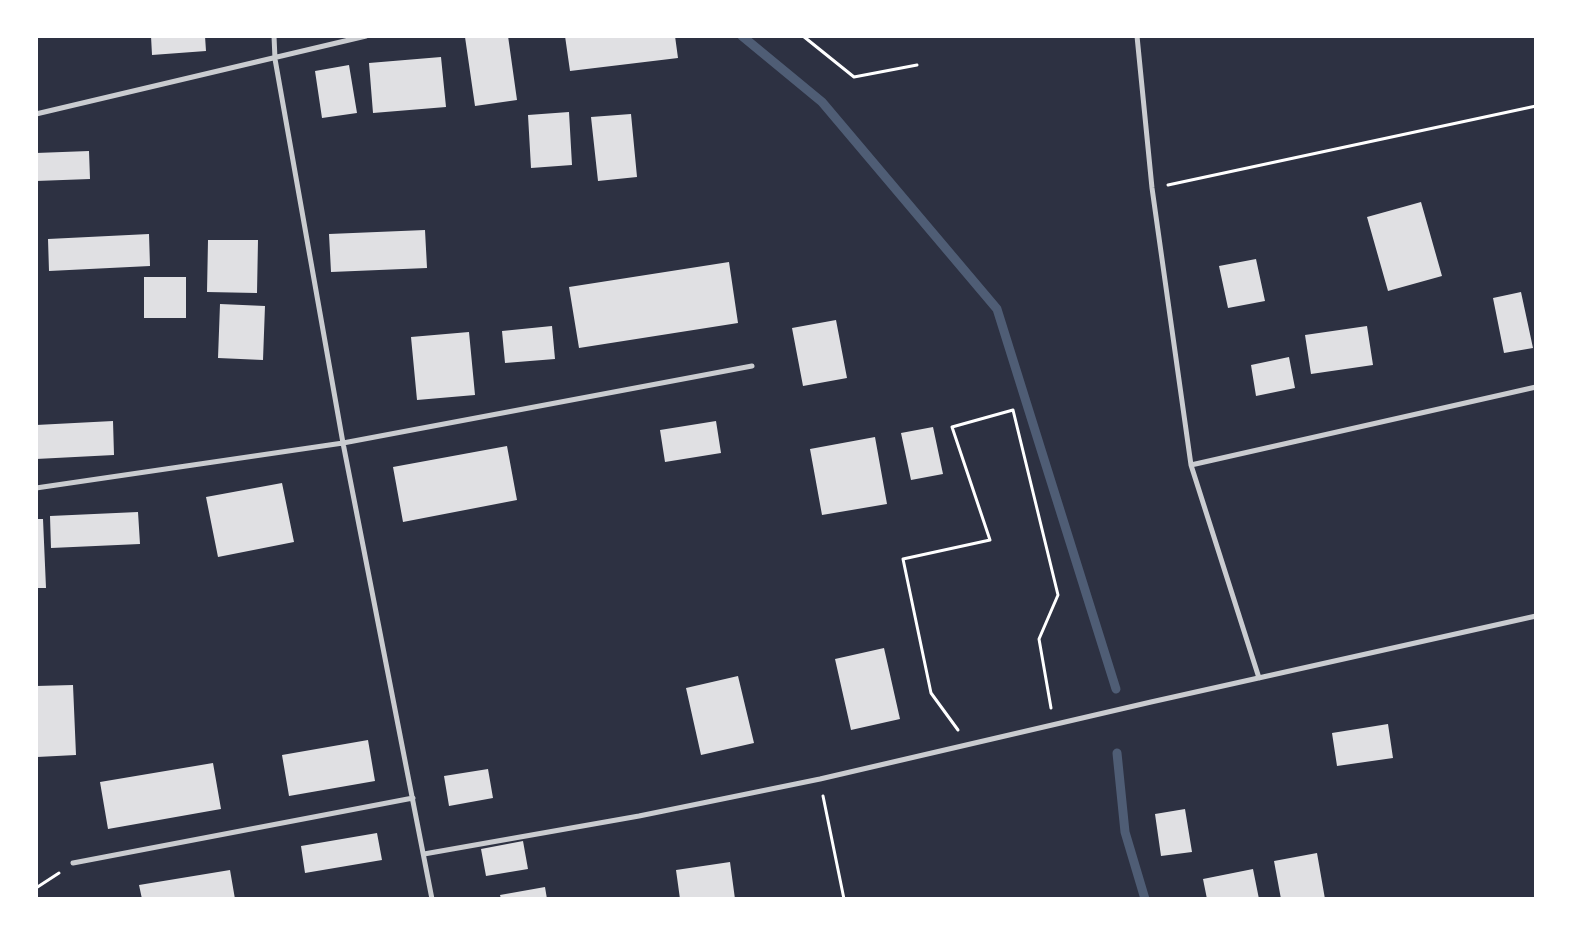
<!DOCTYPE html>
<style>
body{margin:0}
#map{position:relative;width:1572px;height:935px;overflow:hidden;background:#2d3142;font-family:"Space Grotesk",sans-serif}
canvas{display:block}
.frame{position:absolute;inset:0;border:38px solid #fff;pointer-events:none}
</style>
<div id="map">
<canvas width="1572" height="935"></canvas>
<div class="frame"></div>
</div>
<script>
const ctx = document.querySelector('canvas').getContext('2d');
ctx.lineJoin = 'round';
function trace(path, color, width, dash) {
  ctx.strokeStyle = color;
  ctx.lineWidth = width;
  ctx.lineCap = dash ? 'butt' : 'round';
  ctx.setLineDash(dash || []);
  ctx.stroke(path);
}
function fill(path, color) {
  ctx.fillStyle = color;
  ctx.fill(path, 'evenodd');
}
trace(new Path2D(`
 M742,36L822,102L997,309L1116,689
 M1117,753L1125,832L1145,899`), '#4f5d75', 9);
fill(new Path2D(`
 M151,36H205L206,51L152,55Z
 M508,36L517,100L475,106L465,37Z
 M565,36H675L678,58L570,71Z
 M441,57L446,107L373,113L369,63Z
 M349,65L357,113L322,118L315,71Z
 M569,112L572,165L531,168L528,115Z
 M631,114L637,177L598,181L591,117Z
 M89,151L90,179L36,181V153Z
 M1421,202L1442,276L1388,291L1367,217Z
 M425,230L427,268L331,272L329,234Z
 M149,234L150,266L49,271L48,239Z
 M208,240H258L257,293L207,292Z
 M1256,259L1265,301L1228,308L1219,266Z
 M729,262L738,323L579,348L569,287Z
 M144,277H186V318H144Z
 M1521,292L1533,348L1504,353L1493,298Z
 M220,304L265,306L263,360L218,358Z
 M836,320L847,378L803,386L792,328Z
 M552,326L555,359L505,363L502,331Z
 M1367,326L1373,365L1311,374L1305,335Z
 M469,332L475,395L417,400L411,337Z
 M1289,357L1295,388L1256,396L1251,365Z
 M113,421L114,455L36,459V425Z
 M716,421L721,453L665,462L660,430Z
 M933,427L943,474L911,480L901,433Z
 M875,437L887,504L822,515L810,449Z
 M507,446L517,500L403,522L393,467Z
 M282,483L294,542L218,557L206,497Z
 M138,512L140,544L51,548L50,516Z
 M36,519H43L46,588H36Z
 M884,648L900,719L851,730L835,659Z
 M738,676L754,743L701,755L686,688Z
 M73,685L76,755L37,757L36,686Z
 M1388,724L1393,758L1337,766L1332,733Z
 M368,740L375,781L289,796L282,755Z
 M213,763L221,809L108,829L100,782Z
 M488,769L493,798L449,806L444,776Z
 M1185,809L1192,852L1161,856L1155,814Z
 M377,833L382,860L305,873L301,846Z
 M523,841L528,869L486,876L481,849Z
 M1317,853L1325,899H1281L1274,861Z
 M730,862L735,899H680L676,870Z
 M1253,869L1259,899H1207L1203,879Z
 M230,870L235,899H142L139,885Z
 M545,887L547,899H501L500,895Z`), '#e0e0e3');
trace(new Path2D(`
 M803,36L854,77L917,65
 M1168,185L1536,106
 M958,730L931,693L903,559L990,540L952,427L1013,410L1058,595L1039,639L1051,708
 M823,796L844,899
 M36,888L59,873`), '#fff', 3);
trace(new Path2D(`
 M274,36L275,59L343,443L432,899
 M1137,36L1152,188L1191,465L1259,678
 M36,114L366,36
 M1191,465L1536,387
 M36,488L343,443L752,366
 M424,854L639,816L820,779L1151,702L1536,616
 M73,863L413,798`), '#caccd0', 5);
</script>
